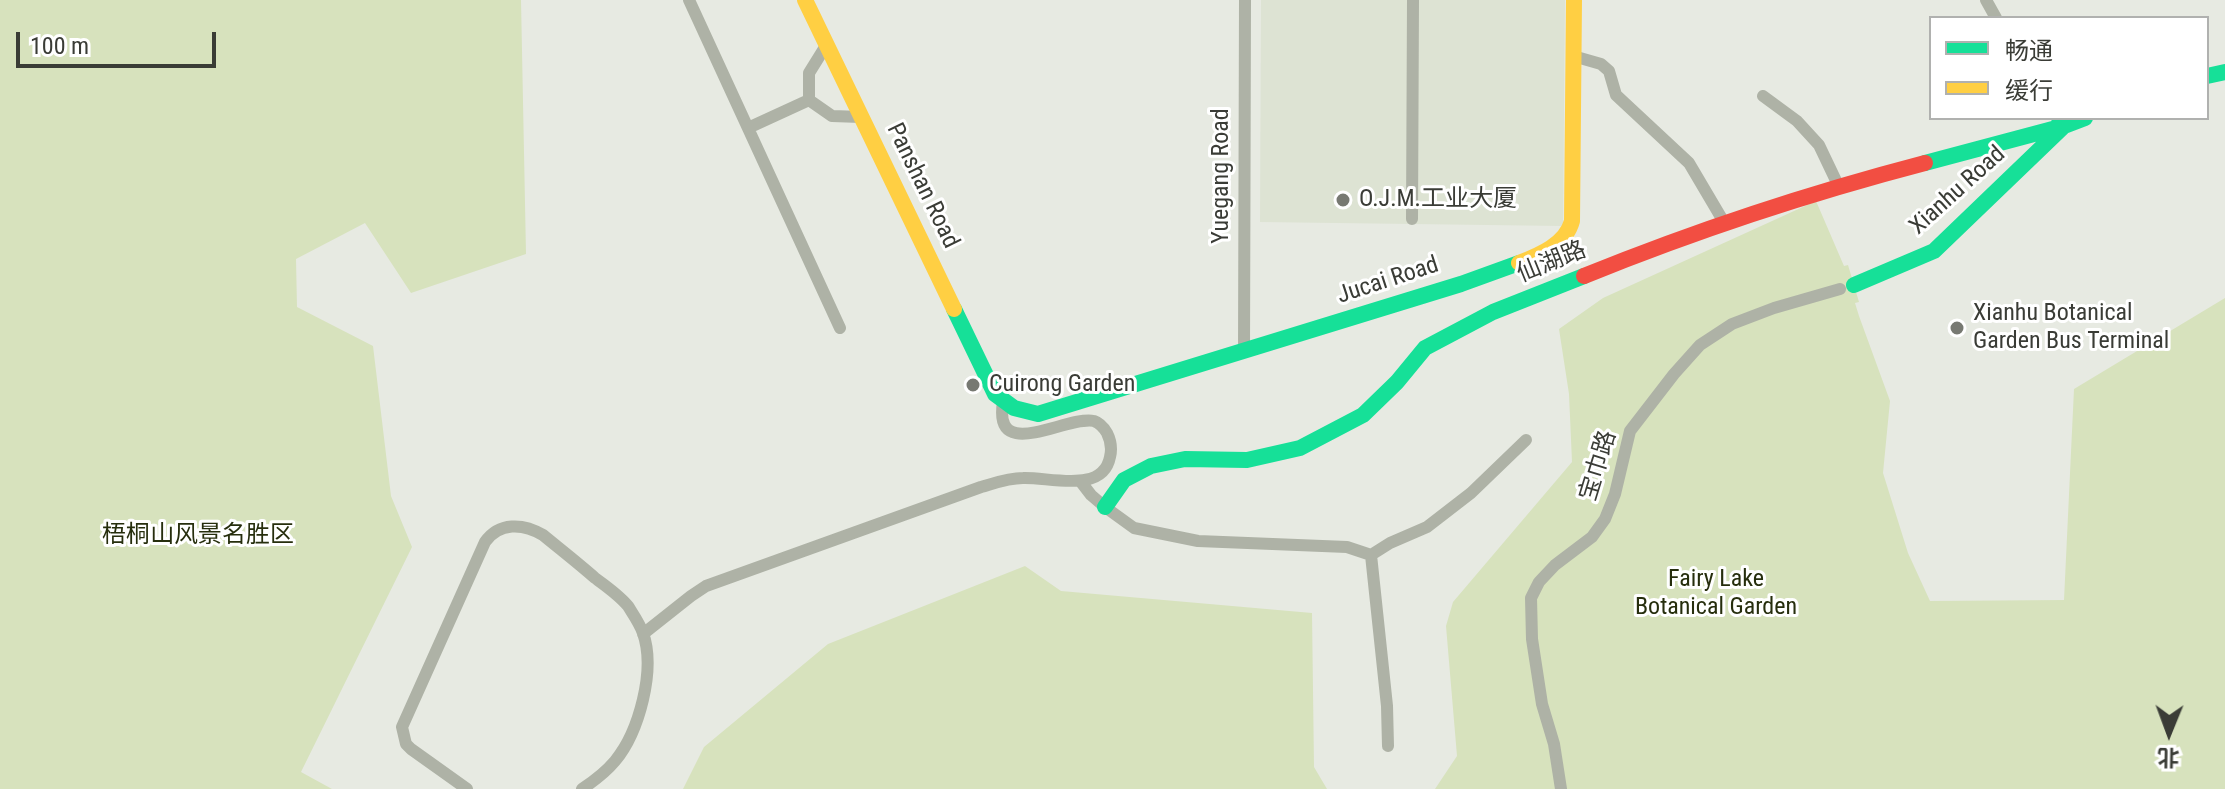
<!DOCTYPE html>
<meta charset="utf-8">
<style>
body{margin:0}
#map{position:relative;width:2225px;height:789px;overflow:hidden;background:#e7eae2;font-family:"Roboto Condensed","Noto Sans SC",sans-serif}
canvas{display:block}
.legend{position:absolute;left:1929px;top:16px;width:280px;height:104px;box-sizing:border-box;background:#fff;border:2px solid #b0b1af;margin:0;padding:10px 14px;list-style:none;font-size:24px;color:#3a3c36}
.legend li{display:flex;align-items:center;gap:16px;height:40px}
.legend b{width:40px;border:2px solid #b0b1af}
.north{position:absolute;left:2129px;top:693px;width:80px;height:80px;-webkit-text-stroke:6px #fff;paint-order:stroke;rotate:181deg;font-size:22px;font-weight:700;line-height:32px;text-align:center;color:#3a3c36}
.north::after{content:'';display:block;margin:auto;width:28px;height:36px;background:#3a3c36;clip-path:polygon(50% 0,100% 100%,50% 72%,0 100%)}
.scale{position:absolute;left:16px;top:32px;width:200px;height:36px;box-sizing:border-box;border:4px solid #3a3c36;border-top:0;padding-left:10px;font-size:24px;line-height:28px;white-space:nowrap;color:#3a3c36;-webkit-text-stroke:6px #fff;paint-order:stroke}
</style>
<div id="map">
<canvas width="2225" height="789"></canvas>
<ul class="legend">
<li><b style="height:10px;background:#16e098"></b>畅通</li>
<li><b style="height:10px;background:#ffcf43"></b>缓行</li>
</ul>
<div class="north">北</div>
<div class="scale">100 m</div>
</div>
<script>
const ctx = document.querySelector('canvas').getContext('2d');
ctx.lineJoin = 'round';
function fill(path, color) {
  ctx.fillStyle = color;
  ctx.fill(path, 'evenodd');
}
function trace(path, color, width, dash) {
  ctx.strokeStyle = color;
  ctx.lineWidth = width;
  ctx.lineCap = dash ? 'butt' : 'round';
  ctx.setLineDash(dash || []);
  ctx.stroke(path);
}
function write(font, color, halo, rows, align = 'center') {
  ctx.font = font + ' "Roboto Condensed","Noto Sans SC",sans-serif';
  ctx.lineWidth = 6;
  ctx.setLineDash([]);
  ctx.textBaseline = 'middle';
  ctx.strokeStyle = halo;
  ctx.fillStyle = color;
  for (const [text, x, y, turn = 0] of rows) {
    ctx.save();
    ctx.translate(x, y);
    ctx.rotate((+turn || 0) * Math.PI / 180);
    ctx.textAlign = isNaN(turn) ? turn : align;
    if (halo) ctx.strokeText(text, 0, 0);
    ctx.fillText(text, 0, 0);
    ctx.restore();
  }
}
fill(new Path2D(`
 M1261,0H1565L1563,226L1260,222Z`), '#dde3d3');
fill(new Path2D(`
 M0,0H521L526,254L411,293L365,223L296,259L297,307L373,346L391,496L412,547L301,772L332,789H0Z
 M1816,201L1844,266L1848,265L1859,302L1855,303L1859,316L1890,401L1883,473L1908,553L1930,601L2064,600L2074,389L2225,298V789H1435L1457,756L1446,626L1453,602L1572,462L1569,394L1559,329L1603,298Z
 M1025,566L1061,591L1312,613L1314,767L1327,789H683L704,747L828,644Z`), '#d7e2bd');
trace(new Path2D(`
 M689,0L840,328
 M1986,0L1996,18
 M827,44L809,73V100L832,116L861,117
 M1573,56L1601,64L1609,71L1616,95L1689,163L1725,224
 M1763,96L1797,121L1819,145L1839,187
 M748,128L809,100
 M1412,219L1413,0
 M1244,352L1245,0
 M1081,482L1091,495L1105,507L1134,528L1198,541L1347,547L1371,555
 M1371,555L1390,543L1427,527L1471,493L1526,440
 M1371,555L1387,706L1388,746
 M643,634L691,596L706,586L981,487C995,483 1008,478 1023,478C1050,477 1103,494 1110,457C1112,449 1111,441 1107,433C1104,428 1100,423 1094,421C1066,415 993,464 1003,402
 M467,789L411,749L406,744L402,727L485,542C499,522 523,523 543,535C560,549 578,563 595,578C606,586 619,595 628,606C633,614 640,624 643,633C656,670 639,732 615,761C605,773 594,781 582,789
 M1561,789L1554,744L1542,704L1532,639L1531,598L1539,582L1555,565L1592,537L1605,519L1615,494L1630,431L1674,374L1700,345L1732,324L1774,308L1840,289`), '#aeb2a6', 12);
trace(new Path2D(`
 M2207,76L2225,72
 M1925,163L2064,126L2059,118
 M1854,285L1934,251L2064,126L2085,118
 M954,309L995,394L1014,408L1038,414L1461,284L1519,263
 M1105,507L1124,480L1151,466L1185,459L1247,460L1300,448L1363,415L1397,382L1425,348L1493,312L1584,276`), '#16e098', 16);
trace(new Path2D(`
 M805,0L954,309
 M1519,263C1540,255 1566,244 1572,221L1574,0`), '#ffcf43', 16);
trace(new Path2D(`
 M1584,276C1695,231 1810,193 1925,163`), '#f24e42', 16);
for (const [x, y, r, color] of [
 [1343,200,8,"#777972"],
 [1957,328,8,"#777972"],
 [973,385,8,"#777972"]
]) {
  const dot = new Path2D();
  dot.arc(x, y, r, 0, 2 * Math.PI);
  ctx.fillStyle = color;
  ctx.fill(dot);
  trace(dot, '#fff', 3);
}
write('24px', '#3a3c36', '#fff', [
 ["Yuegang Road",1222,176,-90],
 ["Panshan Road",922,186,64],
 ["Xianhu Road",1958,191,-42],
 ["仙湖路",1552,263,-22],
 ["Jucai Road",1388,281,-18],
 ["宝巾路",1599,466,-73]
]);
write('24px', '#3a3c36', '#fff', [
 ["O.J.M.工业大厦",1359,200],
 ["Xianhu Botanical",1973,314],
 ["Garden Bus Terminal",1973,342],
 ["Cuirong Garden",989,385]
], 'left');
write('24px', '#262e0d', '#fff', [
 ["梧桐山风景名胜区",198,536],
 ["Fairy Lake",1716,580],
 ["Botanical Garden",1716,608]
]);
</script>
